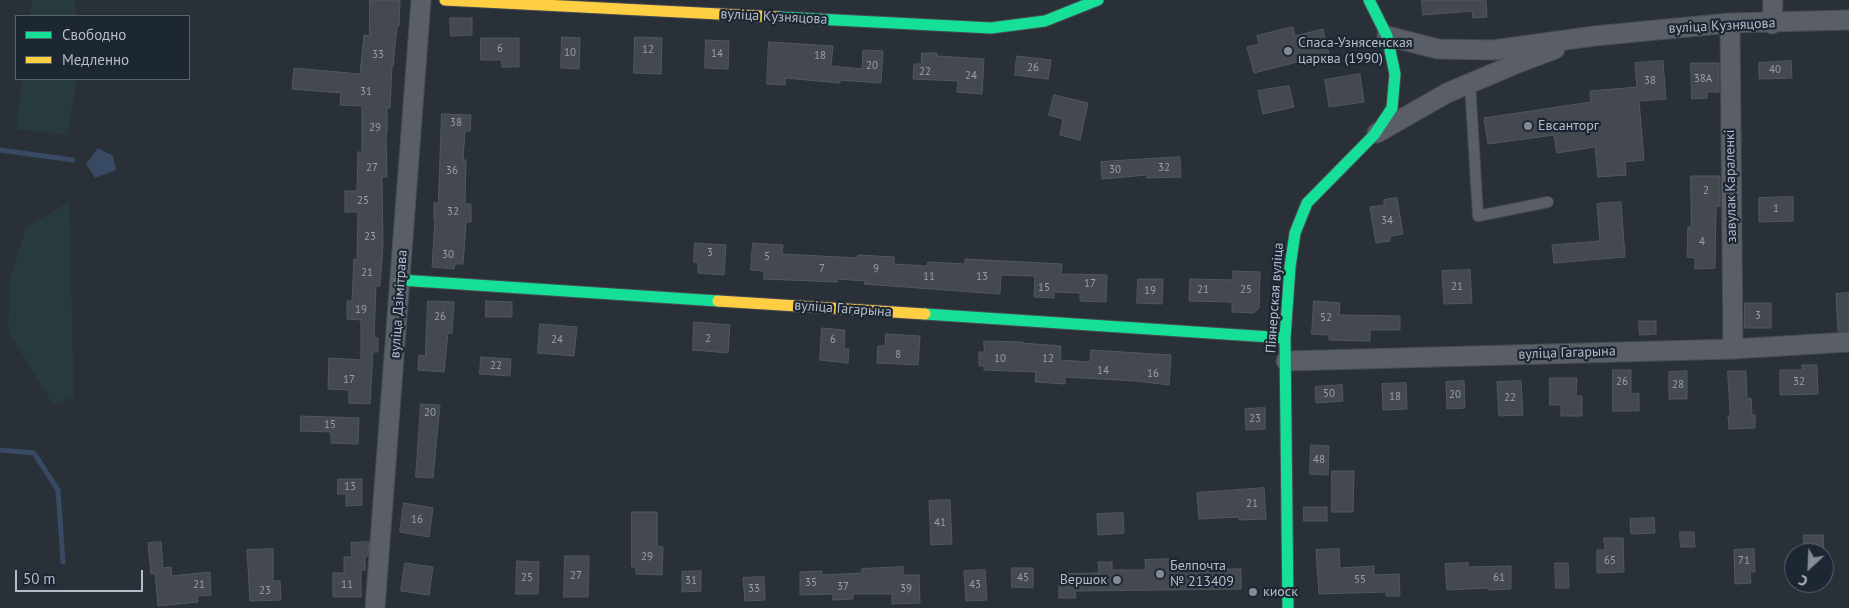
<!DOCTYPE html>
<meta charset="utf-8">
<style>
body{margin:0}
#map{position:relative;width:1849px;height:608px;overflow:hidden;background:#2a3038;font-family:"PT Sans",sans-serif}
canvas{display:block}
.legend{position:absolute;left:15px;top:15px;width:175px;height:65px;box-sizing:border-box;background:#1d2633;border:1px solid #59626f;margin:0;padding:6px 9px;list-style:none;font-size:15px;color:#b4bcc9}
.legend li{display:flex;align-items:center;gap:10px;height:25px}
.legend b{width:25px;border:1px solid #59626f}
.north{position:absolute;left:1784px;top:543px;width:50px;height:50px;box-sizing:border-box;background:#1d2633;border:1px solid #59626f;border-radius:50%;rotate:205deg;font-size:14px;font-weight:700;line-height:20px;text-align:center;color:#b4bcc9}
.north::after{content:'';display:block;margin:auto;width:18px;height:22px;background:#848b96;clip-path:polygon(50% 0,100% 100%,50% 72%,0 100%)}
.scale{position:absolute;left:15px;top:570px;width:128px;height:22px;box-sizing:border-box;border:2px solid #b4bcc9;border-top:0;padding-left:6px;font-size:15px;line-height:18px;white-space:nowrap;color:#b4bcc9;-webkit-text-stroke:4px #1d2633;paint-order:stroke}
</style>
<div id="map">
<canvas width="1849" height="608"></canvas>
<ul class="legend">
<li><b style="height:6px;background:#16e098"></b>Свободно</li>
<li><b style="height:6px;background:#ffcf43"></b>Медленно</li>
</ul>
<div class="north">С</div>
<div class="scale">50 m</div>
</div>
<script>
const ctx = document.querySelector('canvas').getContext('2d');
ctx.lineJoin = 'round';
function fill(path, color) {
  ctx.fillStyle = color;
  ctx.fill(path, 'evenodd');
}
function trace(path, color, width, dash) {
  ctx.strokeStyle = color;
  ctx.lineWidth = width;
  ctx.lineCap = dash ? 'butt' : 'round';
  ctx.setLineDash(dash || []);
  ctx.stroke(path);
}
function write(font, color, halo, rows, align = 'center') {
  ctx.font = font + ' "PT Sans",sans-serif';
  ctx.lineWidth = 4.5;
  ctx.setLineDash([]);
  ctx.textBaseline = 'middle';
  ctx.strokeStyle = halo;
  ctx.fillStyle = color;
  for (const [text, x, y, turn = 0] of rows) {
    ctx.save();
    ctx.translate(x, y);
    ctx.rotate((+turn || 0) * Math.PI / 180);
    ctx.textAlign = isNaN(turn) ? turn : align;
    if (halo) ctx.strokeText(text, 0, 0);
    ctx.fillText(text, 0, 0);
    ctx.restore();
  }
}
fill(new Path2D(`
 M32,0H75L76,16H30Z
 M22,79H77L67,135L16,129Z
 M69,202L74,396L53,405L8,331L10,279L26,227Z`), '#273a3e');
fill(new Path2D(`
 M98,148L113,156L116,170L95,178L86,164Z`), '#384963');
trace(new Path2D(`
 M0,150L73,160
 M0,450L34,453L58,490L63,562`), '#384963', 5);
const building = new Path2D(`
 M370,0H400L399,26H397L393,66H392L390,108H387V134H386L387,177H382L383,245L380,286H376L374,338H378V352H373L370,404L349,403V390L328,389L329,358L361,360V320L347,319V301H352L354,259L357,260L358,212H345V191H357L358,152H362V106L340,105L341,93L292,89L294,68L360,74L364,35L369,36Z
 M1422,0H1486L1487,17L1473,18L1472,11L1423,15Z
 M450,18H472V35L451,36Z
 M1293,27L1295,36L1323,29L1329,54L1254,73L1247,47L1259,44L1257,36Z
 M562,37L580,38L579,69L561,68Z
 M635,37L662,38L661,74L634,73Z
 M481,38H519V67H502L501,60H481Z
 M706,40L729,41L728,69L705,68Z
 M769,42L833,46L831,66L862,69L863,50L883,51L881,83L840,80V83L785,78V85L767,84Z
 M922,53H937V56L984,59L982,94L957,92L958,81L913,79L914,64H921Z
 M1017,56L1051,60L1048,79L1015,75Z
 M1663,61L1666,99L1639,101L1644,160L1625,162L1626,175L1598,177L1595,147L1557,153L1554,135L1488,144L1484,118L1591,102L1590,91L1637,87L1635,63Z
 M1791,61L1792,78L1759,79V63Z
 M1691,63H1719V92H1707V98L1692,99Z
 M1360,74L1364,102L1329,107L1325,80Z
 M1289,86L1294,107L1263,114L1258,91Z
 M1054,95L1088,103L1080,140L1060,135L1063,119L1049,115Z
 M442,114L471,115L470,131H465L463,160H466L465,204H471V222H466L463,264H455L454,269L432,267L435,220H434V203H438Z
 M1180,157L1181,177L1147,178V175L1102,179L1101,162Z
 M1691,176H1720V206H1716L1715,268L1695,269V258L1687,257L1688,227H1691Z
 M1793,197V221L1759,222V198Z
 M1397,198L1403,234L1390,236V241L1376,243L1370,207L1384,205V200Z
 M1621,202L1625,257L1554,263L1552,245L1600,241L1597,204Z
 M695,243L726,245L724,275L698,273V262H694Z
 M753,243L783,245L782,254L858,258V255L894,257V264L927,266L928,262L965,264V259L1062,264L1061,274L1107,275L1106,302L1080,301V293L1054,292V298L1034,297L1035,276L1001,275L1000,294L864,284L865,281L838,279L837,282L764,279V271L751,270Z
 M1470,270L1472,303L1444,304L1442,271Z
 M1233,271L1260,272L1259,308L1254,313L1232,312V302L1189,301L1190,279L1233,280Z
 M1138,279H1163L1162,304L1137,303Z
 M1849,293V331H1838L1836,294Z
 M428,301L454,302L452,333H448L444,372L418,370L419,355L425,356Z
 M486,301L512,302V317H486Z
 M1314,301L1340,303L1339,315L1400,316V330H1370V341L1329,340V335L1312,334Z
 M1745,303H1771V328H1745Z
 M1639,321H1656V334L1640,335Z
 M694,322L730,325L728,353L693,350Z
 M540,324L577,327L574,356L538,353Z
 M822,328L845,330L844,349H849L848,363L820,360Z
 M886,334L920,336L918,365L877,363L878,346H885Z
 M984,341L1023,342L1022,343L1061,346L1060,360L1090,362L1091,350L1171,355L1169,385L1136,381L1065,377V384L1035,382L1036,372L984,370V366H979V352H984Z
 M481,357L511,359L510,376L480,374Z
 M1802,365H1817L1818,394L1780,395V370H1802Z
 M1613,370H1631V394L1639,393V411H1613Z
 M1687,371V399H1669V372Z
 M1728,371H1746L1747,399L1751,398L1752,415H1755V428L1729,429L1728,416H1730Z
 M1550,378H1577L1576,396H1582V416H1561V405H1550Z
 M1464,381L1465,408L1447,409L1446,382Z
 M1521,381L1523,415L1499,416L1497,382Z
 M1406,383L1407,409L1383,410L1382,384Z
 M1342,385L1343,401L1316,403L1315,387Z
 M421,404L440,405L433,478L416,477Z
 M1265,408V429L1246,430L1245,409Z
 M301,416L359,418L358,444L331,443V432L301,431Z
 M1311,445L1329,446L1328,475L1310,474Z
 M1332,471H1354L1353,512H1332Z
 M338,479H362V505L346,506V494H338Z
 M1264,488L1266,519L1239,520V517L1199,519L1197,493Z
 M950,500L952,544L931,545L929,501Z
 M404,503L433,508L429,537L400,532Z
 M1304,507H1327V521H1304Z
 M632,512H657V546L663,547L662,575L636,574V568L632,567Z
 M1123,513L1124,533L1098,535L1097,514Z
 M1654,518L1655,533L1631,534L1630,519Z
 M1680,532H1694L1695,547H1681Z
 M1804,535H1823L1824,553H1804Z
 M1604,538H1623L1624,572L1597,573V550H1605Z
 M161,542L163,568L171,567L172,576L210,572L211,595L197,596L198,602L158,606L155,573L151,574L148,543Z
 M369,542L368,556H365V570H361V597H333V573H344V557H352L351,543Z
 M273,549V581H280L281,600L250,601L247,550Z
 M1339,549L1340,568L1374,566V575L1399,574L1400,596H1386V592L1319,594L1316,550Z
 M1754,549L1755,572H1750L1751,583L1735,584L1734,550Z
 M565,556H589L588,597H564Z
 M1174,559V569H1241V589L1075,591L1076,598H1059V574L1099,573L1098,562H1112V570H1146L1145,560Z
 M517,561L539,562L538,594H516Z
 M405,563L433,567L429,595L401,591Z
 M1468,563V567L1511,566V589L1488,590V588L1447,590L1445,564Z
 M1555,563H1568L1569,588H1556Z
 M903,567V575H919L920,603L892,604V594H853V599L833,600V594L800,595V572L822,571V575L862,573V569Z
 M1012,568H1033V588L1012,587Z
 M985,570L987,600L966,601L964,571Z
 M701,571V591L682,592V572Z
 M764,577L765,600L745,601L743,578Z`);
fill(building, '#444950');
trace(building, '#52575f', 1);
const lane = new Path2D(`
 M1470,83L1478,216L1548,202`);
const street = new Path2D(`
 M1730,23L1733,349
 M1772,24L1773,0
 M1387,36L1438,49L1493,50L1594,36L1730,23L1849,20
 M1377,133L1447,93L1518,63L1555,49
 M1286,361L1733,349L1849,342
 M375,608L421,0`);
const fast = new Path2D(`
 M778,17L991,28L1045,21L1098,0
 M400,280L718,301
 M925,314L1285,338
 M1288,608L1285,338L1290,267L1295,233L1307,203L1374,135L1392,108L1395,74L1387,36L1369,0`);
const slow = new Path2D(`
 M445,0L778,17
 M718,301L925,314`);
trace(lane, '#484c53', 12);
trace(street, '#484c53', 21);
trace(fast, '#484c53', 13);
trace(slow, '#484c53', 13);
trace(lane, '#5a5e66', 10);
trace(street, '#5a5e66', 19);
trace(fast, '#16e098', 11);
trace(slow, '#ffcf43', 11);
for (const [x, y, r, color] of [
 [1288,51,5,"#848b96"],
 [1528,126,5,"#848b96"],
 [1160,574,5,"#848b96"],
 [1117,580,5,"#848b96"],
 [1253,592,5,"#848b96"]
]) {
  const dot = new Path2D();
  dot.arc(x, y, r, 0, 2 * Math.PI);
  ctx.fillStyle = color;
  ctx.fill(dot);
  trace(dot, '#1d2633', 2);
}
write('11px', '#989fab', null, [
 ["6",500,49],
 ["12",648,50],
 ["10",570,53],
 ["14",717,54],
 ["33",378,55],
 ["18",820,56],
 ["20",872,66],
 ["26",1033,68],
 ["40",1775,70],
 ["22",925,72],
 ["24",971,76],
 ["38А",1703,79],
 ["38",1650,81],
 ["31",366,92],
 ["38",456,123],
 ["29",375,128],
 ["27",372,168],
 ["32",1164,168],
 ["30",1115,170],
 ["36",452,171],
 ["2",1706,191],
 ["25",363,201],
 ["1",1776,209],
 ["32",453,212],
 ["34",1387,221],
 ["23",370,237],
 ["4",1702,242],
 ["3",710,253],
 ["30",448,255],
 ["5",767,257],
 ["7",822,269],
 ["9",876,269],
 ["21",367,273],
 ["11",929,277],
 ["13",982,277],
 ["17",1090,284],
 ["21",1457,287],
 ["15",1044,288],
 ["21",1203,290],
 ["25",1246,290],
 ["19",1150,291],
 ["19",361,310],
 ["3",1758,316],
 ["26",440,317],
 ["52",1326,318],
 ["2",708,339],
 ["24",557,340],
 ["6",833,340],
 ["8",898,355],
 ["10",1000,359],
 ["12",1048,359],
 ["22",496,366],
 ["14",1103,371],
 ["16",1153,374],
 ["17",349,380],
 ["26",1622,382],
 ["32",1799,382],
 ["28",1678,385],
 ["50",1329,394],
 ["20",1455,395],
 ["18",1395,397],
 ["22",1510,398],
 ["20",430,413],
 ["23",1255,419],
 ["15",330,425],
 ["48",1319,460],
 ["13",350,487],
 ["21",1252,504],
 ["16",417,520],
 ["41",940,523],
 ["29",647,557],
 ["65",1610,561],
 ["71",1744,561],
 ["27",576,576],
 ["25",527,578],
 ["45",1023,578],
 ["61",1499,578],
 ["55",1360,580],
 ["31",691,581],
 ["35",811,583],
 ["21",199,585],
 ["11",347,585],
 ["43",975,585],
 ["37",843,587],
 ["33",754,589],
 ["39",906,589],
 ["23",265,591]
]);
write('14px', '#b4bcc9', '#1d2633', [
 ["вуліца Кузняцова",774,17,3],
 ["вуліца Кузняцова",1722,26,-3],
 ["завулак Караленкі",1731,186,-91],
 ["Піянерская вуліца",1275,298,-86],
 ["вуліца Дзімітрава",399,304,-86],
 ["вуліца Гагарына",843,309,4],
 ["вуліца Гагарына",1567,353,-2]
]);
write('14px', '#b4bcc9', '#1d2633', [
 ["Спаса-Узнясенская",1298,43],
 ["царква (1990)",1298,59],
 ["Евсанторг",1538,126],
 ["Белпочта",1170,566],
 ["№ 213409",1170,582],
 ["Вершок",1107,580,"right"],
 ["киоск",1263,592]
], 'left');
</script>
